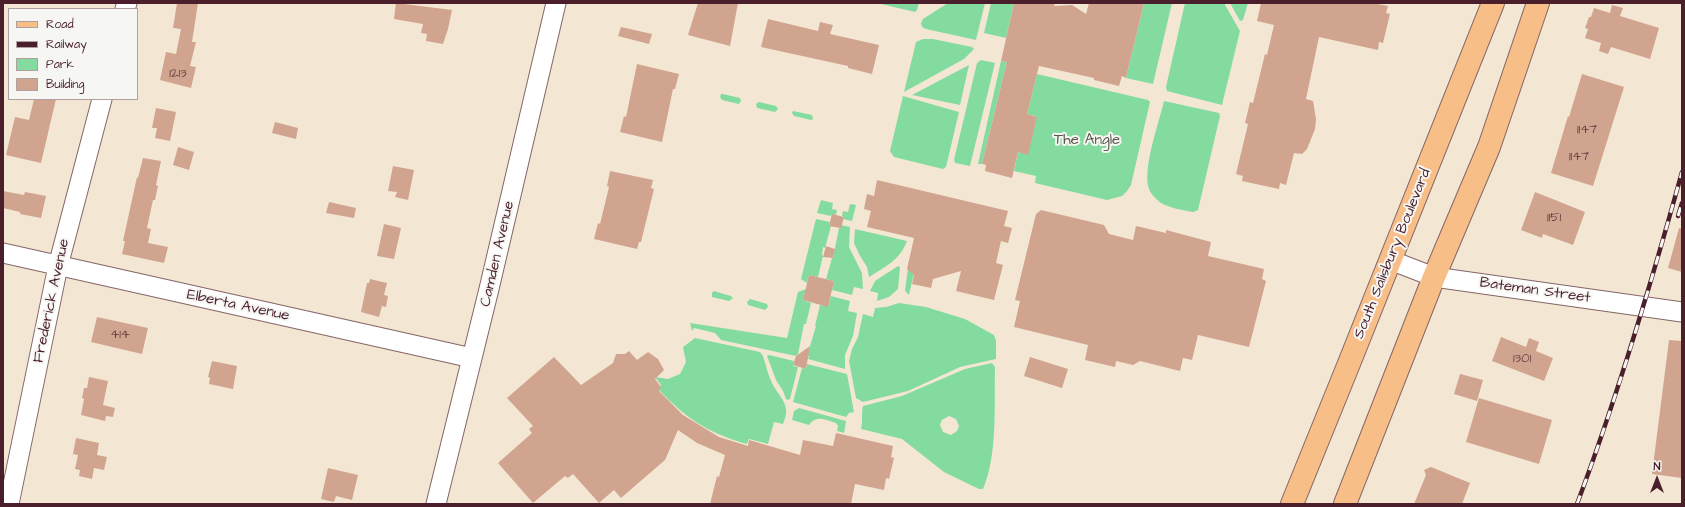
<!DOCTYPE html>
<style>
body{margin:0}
#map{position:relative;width:1685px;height:507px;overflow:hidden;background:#f3e7d4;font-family:"Architects Daughter",sans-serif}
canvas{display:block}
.frame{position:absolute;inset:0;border:4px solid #4a1f2b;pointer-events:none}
.legend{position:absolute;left:8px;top:8px;width:130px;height:92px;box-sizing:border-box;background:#f6f6f2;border:1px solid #b1a0a2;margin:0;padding:5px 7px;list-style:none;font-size:12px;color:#4a1f2b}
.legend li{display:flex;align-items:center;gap:8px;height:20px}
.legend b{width:20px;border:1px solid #b1a0a2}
.north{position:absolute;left:1637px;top:459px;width:40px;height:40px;-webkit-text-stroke:3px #f6f6f2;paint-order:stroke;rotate:0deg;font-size:11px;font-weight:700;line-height:16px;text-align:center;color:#4a1f2b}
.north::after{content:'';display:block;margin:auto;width:14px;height:18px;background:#4a1f2b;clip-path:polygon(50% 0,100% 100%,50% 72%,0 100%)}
</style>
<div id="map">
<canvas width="1685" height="507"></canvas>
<div class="frame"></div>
<ul class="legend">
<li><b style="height:5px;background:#f7be88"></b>Road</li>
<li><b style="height:5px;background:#4a1f2b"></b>Railway</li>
<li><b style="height:11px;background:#84dba0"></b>Park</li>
<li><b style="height:11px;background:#d1a48f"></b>Building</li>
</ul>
<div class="north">N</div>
</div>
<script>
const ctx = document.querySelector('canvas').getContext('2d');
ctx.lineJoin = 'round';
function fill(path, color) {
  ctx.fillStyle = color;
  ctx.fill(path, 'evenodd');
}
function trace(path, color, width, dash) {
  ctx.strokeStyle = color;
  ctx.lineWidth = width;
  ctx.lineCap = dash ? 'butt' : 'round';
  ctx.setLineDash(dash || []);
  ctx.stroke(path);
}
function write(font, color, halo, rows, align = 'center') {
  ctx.font = font + ' "Architects Daughter",sans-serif';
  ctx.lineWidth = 4;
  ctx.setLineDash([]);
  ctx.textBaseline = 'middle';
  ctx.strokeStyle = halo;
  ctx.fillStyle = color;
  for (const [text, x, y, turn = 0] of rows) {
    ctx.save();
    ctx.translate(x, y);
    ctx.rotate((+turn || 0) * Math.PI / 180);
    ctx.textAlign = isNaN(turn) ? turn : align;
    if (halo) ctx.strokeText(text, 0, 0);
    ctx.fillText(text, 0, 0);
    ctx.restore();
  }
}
fill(new Path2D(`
 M877,3H919L917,10L915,12Z
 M948,3H985L976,40L926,29L922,27L921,23L923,19Z
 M991,3H1014L1006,38L984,33Z
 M1144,3H1172L1153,84L1126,78Z
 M1185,3H1224L1240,31L1222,105L1167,91L1166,87Z
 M1230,3H1248L1243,20L1240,21Z
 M923,39H933L972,47L974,49L964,59L904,92L916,42Z
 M981,60L995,63L970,166L955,163L954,160L977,63Z
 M1001,61L1007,62L982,164H978Z
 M969,65L960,105L912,95Z
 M1037,74L1148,100L1150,102L1131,185L1127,191L1122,196L1107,200L1035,183L1036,176L1014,171L1018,152L1027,154L1037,117L1027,114Z
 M721,94H723L740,98L741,101L739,104L722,100L720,97Z
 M903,96L959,112L946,167L943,169L894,157L890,151Z
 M1164,101L1219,113L1220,116L1198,210L1193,212C1182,210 1170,208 1161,203C1157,200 1150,193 1149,189C1142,169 1159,123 1164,101Z
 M759,102L776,106L778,109L775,112L757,108L756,104Z
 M793,111L812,115L813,119L811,120L794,116L792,113Z
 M821,200L833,203L832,209L837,210L836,215L832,214L831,216L817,213Z
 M850,204L856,205L852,221L843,219L844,217L842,216L843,211L848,212Z
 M816,219L830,222L829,225L831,226L825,248L823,247L822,255L823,256L818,277L809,275L807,283L801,279Z
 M841,225L850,227L849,247L862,273L863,289L854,287L852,295L832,290L834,281L826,279L832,258H833L839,228H841Z
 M855,229L907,241C900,260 885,267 869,277L867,267L859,254L854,243Z
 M898,266L900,267L898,289L889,297L877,301L878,293L870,291L875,281Z
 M908,268L914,273L909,295L905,291Z
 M806,289L803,300L811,303L806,324H804L798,354L796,356L721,340L715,333L694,328L692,331L690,323L787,338L798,292Z
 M714,291L731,296L733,298L729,301L712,297V293Z
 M831,296L850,301L848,311L857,313L853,336L845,355V369L808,359L809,356H807L816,326H815L820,305L828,306Z
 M750,299L767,304L768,307L765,310L748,305L747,302Z
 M899,303L926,307L965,319L994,335L996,341V359L960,367L908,391L863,402L856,398L849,361L852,349L858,337L863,314L873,317L875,308L886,307Z
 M695,338L760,352L763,356C766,365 768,375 772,383C780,399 792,404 783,424L774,422L768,444L749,439L747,444C708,433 687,419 659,390L661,385L655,377L668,379L680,374L686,362L683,347Z
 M769,355L794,361L793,366L798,367L790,399L788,400L786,399L783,391L776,380L767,356Z
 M992,363L995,367C994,405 998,454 983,489H979L944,472L902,439L861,429C863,420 861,414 863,406L902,396L965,369ZM949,416L956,419L959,426L957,431L951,435L943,432L940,425L942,420Z
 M807,364L847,374L854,412L849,413L846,417L793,402L802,368L806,369Z
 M799,408L846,421L844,433L837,431L838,426L836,423C827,420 816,414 809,425L792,420L794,411Z`), '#84dba0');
fill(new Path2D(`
 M177,3H198L192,42H196L190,66L196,67L191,88L160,80L166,52L176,54L181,29L173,28Z
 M396,3L452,10L448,29L443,44L426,41L427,34L421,33L423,24L394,19Z
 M698,3H738L730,46L688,35Z
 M1014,3H1055L1054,6L1072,5L1086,14L1089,3H1144L1126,78L1122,76L1119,86L1094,80V78L1039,66L1027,114L1037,117L1028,155L1018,152L1012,178L985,171L986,165L982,164L1007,62L1001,61Z
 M1261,3H1373L1388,6L1386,13L1390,14L1383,43L1379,42L1378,50L1319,37L1306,99L1313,101L1316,119L1315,129L1307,149L1302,154L1294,153L1286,185L1280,183L1279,189L1242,181L1243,176L1236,174L1248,124L1245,123L1250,102L1253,103L1265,54L1267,55L1274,25L1257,21Z
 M1612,5L1623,8L1620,16L1659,28L1650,59L1611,47L1608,54L1599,51L1601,43L1585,38L1588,29L1585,28L1589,17H1591L1594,8L1610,13Z
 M768,19L818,31L820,22L833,25L830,34L879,45L872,74L848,68V66L761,47Z
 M621,27L652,34L649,44L618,36Z
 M637,64L679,74L675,89H673L662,142L620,132L624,116L626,117Z
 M1582,74L1624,87L1593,186L1551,173L1568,116L1569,117Z
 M34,99H56L41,163L6,155L15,117L29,120Z
 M156,108L176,112L170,141L155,138L157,128H152Z
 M275,122L298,128L296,139L272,133Z
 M178,147L194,152L189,170L173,165Z
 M143,158L161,161L156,185L158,186L155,200H153L147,228L151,229L148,243L168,247L164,263L122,254L125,241H123L137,177L138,178Z
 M393,166L414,170L408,200L395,197L397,192L388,191Z
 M610,171L653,180L651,188L654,189L641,242H639L637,249L594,239L598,223L600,224L609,187L607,186Z
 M877,180L1008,211L1004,226L1012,228L1008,243L1001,241L996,263L1003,265L994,300L956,291L961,271L933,279L931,288L912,284L914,275L907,269L914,238L867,227L871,211L864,209L867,194L874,196Z
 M3,191L24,195L25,192L46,196L41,218L20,214V212L3,208Z
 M1535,192L1585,212L1573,245L1543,234L1542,238L1521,230Z
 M329,202L356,208L354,218L326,213Z
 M1041,210L1104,225L1109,234L1133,240L1136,226L1166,233V230L1211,242L1208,256L1264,269L1262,279L1266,281L1249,347L1198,335L1192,360L1183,358L1180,371L1140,361L1133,365L1116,361L1115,367L1085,360L1088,345L1014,327L1020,301L1015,300L1036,214Z
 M832,214L844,217L841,228L829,226Z
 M384,224L401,228L394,259L377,256Z
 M1679,228L1682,229V272L1668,268Z
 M826,246L835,249L833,258L823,257Z
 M809,275L834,281L828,307L803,300Z
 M370,279L387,283L384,295L388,296L386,307L382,306L379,317L361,312L367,283H369Z
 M97,317L148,328L142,354L91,342Z
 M1501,337L1526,347L1529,338L1539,342L1536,351L1553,358L1544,381L1492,361Z
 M1669,340L1682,341V478L1652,474Z
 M810,346L806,369L793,365L796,356Z
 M629,351L637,360L648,352L658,359L664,370L655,379L661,387L659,391L683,415L719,437L748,446L749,440L800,455L803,440L833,446L836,433L893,446L891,457L894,458L889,479L886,478L884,490L855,484L851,504H710L717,476L719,477L725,455L697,443L678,430L665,460L621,498L614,490L599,503L573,474L568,478L565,476L533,503L498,463L532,433L529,429L533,426L507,398L554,357L581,385L613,363L616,354H625Z
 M1030,357L1068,369L1062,388L1024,376Z
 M212,361L237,366L233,389L209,384L210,378L208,377Z
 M1460,374L1483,380L1477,401L1454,394Z
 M89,377L108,381L103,405L115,408L113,417L106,416L105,421L81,415L84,399L82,398L84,388H87Z
 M1479,398L1552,420L1539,464L1466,442Z
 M76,438L99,443L97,455L107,457L104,470L94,468L92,479L79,476L80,470L75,469L78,455L73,454Z
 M1431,467L1470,483L1462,504H1414L1426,475L1424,470Z
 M328,468L358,475L352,500L336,496L334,502L321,499Z`), '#d1a48f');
const minor = new Path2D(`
 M125,9L127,3
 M3,253L472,358
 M1390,260L1434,277L1682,312
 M9,504L58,266L102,99
 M436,504L489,289L556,3`);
const major = new Path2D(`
 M1292,504L1348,366L1493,3
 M1345,504L1434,277L1489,147L1538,3`);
trace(minor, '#856566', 21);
trace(major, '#856566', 24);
trace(minor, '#fff', 19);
trace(major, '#f7be88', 22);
const rail = new Path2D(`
 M1678,216L1682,203
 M1577,504C1618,395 1651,284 1682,172`);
trace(rail, '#4a1f2b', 4.5);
trace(rail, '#f6f6f2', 3, [9]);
write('13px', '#6c4044', null, [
 ["1213",178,74],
 ["1147",1587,130],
 ["1147",1579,157],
 ["1151",1554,218],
 ["414",120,335],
 ["1301",1522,359]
]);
write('15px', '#5b574e', '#f6f6f2', [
 ["The Angle",1087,141]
]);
write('15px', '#4a1f2b', '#f6f6f2', [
 ["Camden Avenue",498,254,-77],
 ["South Salisbury Boulevard",1393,254,-68],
 ["Bateman Street",1535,291,8],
 ["Frederick Avenue",52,301,-78],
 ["Elberta Avenue",238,306,12]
]);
</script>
